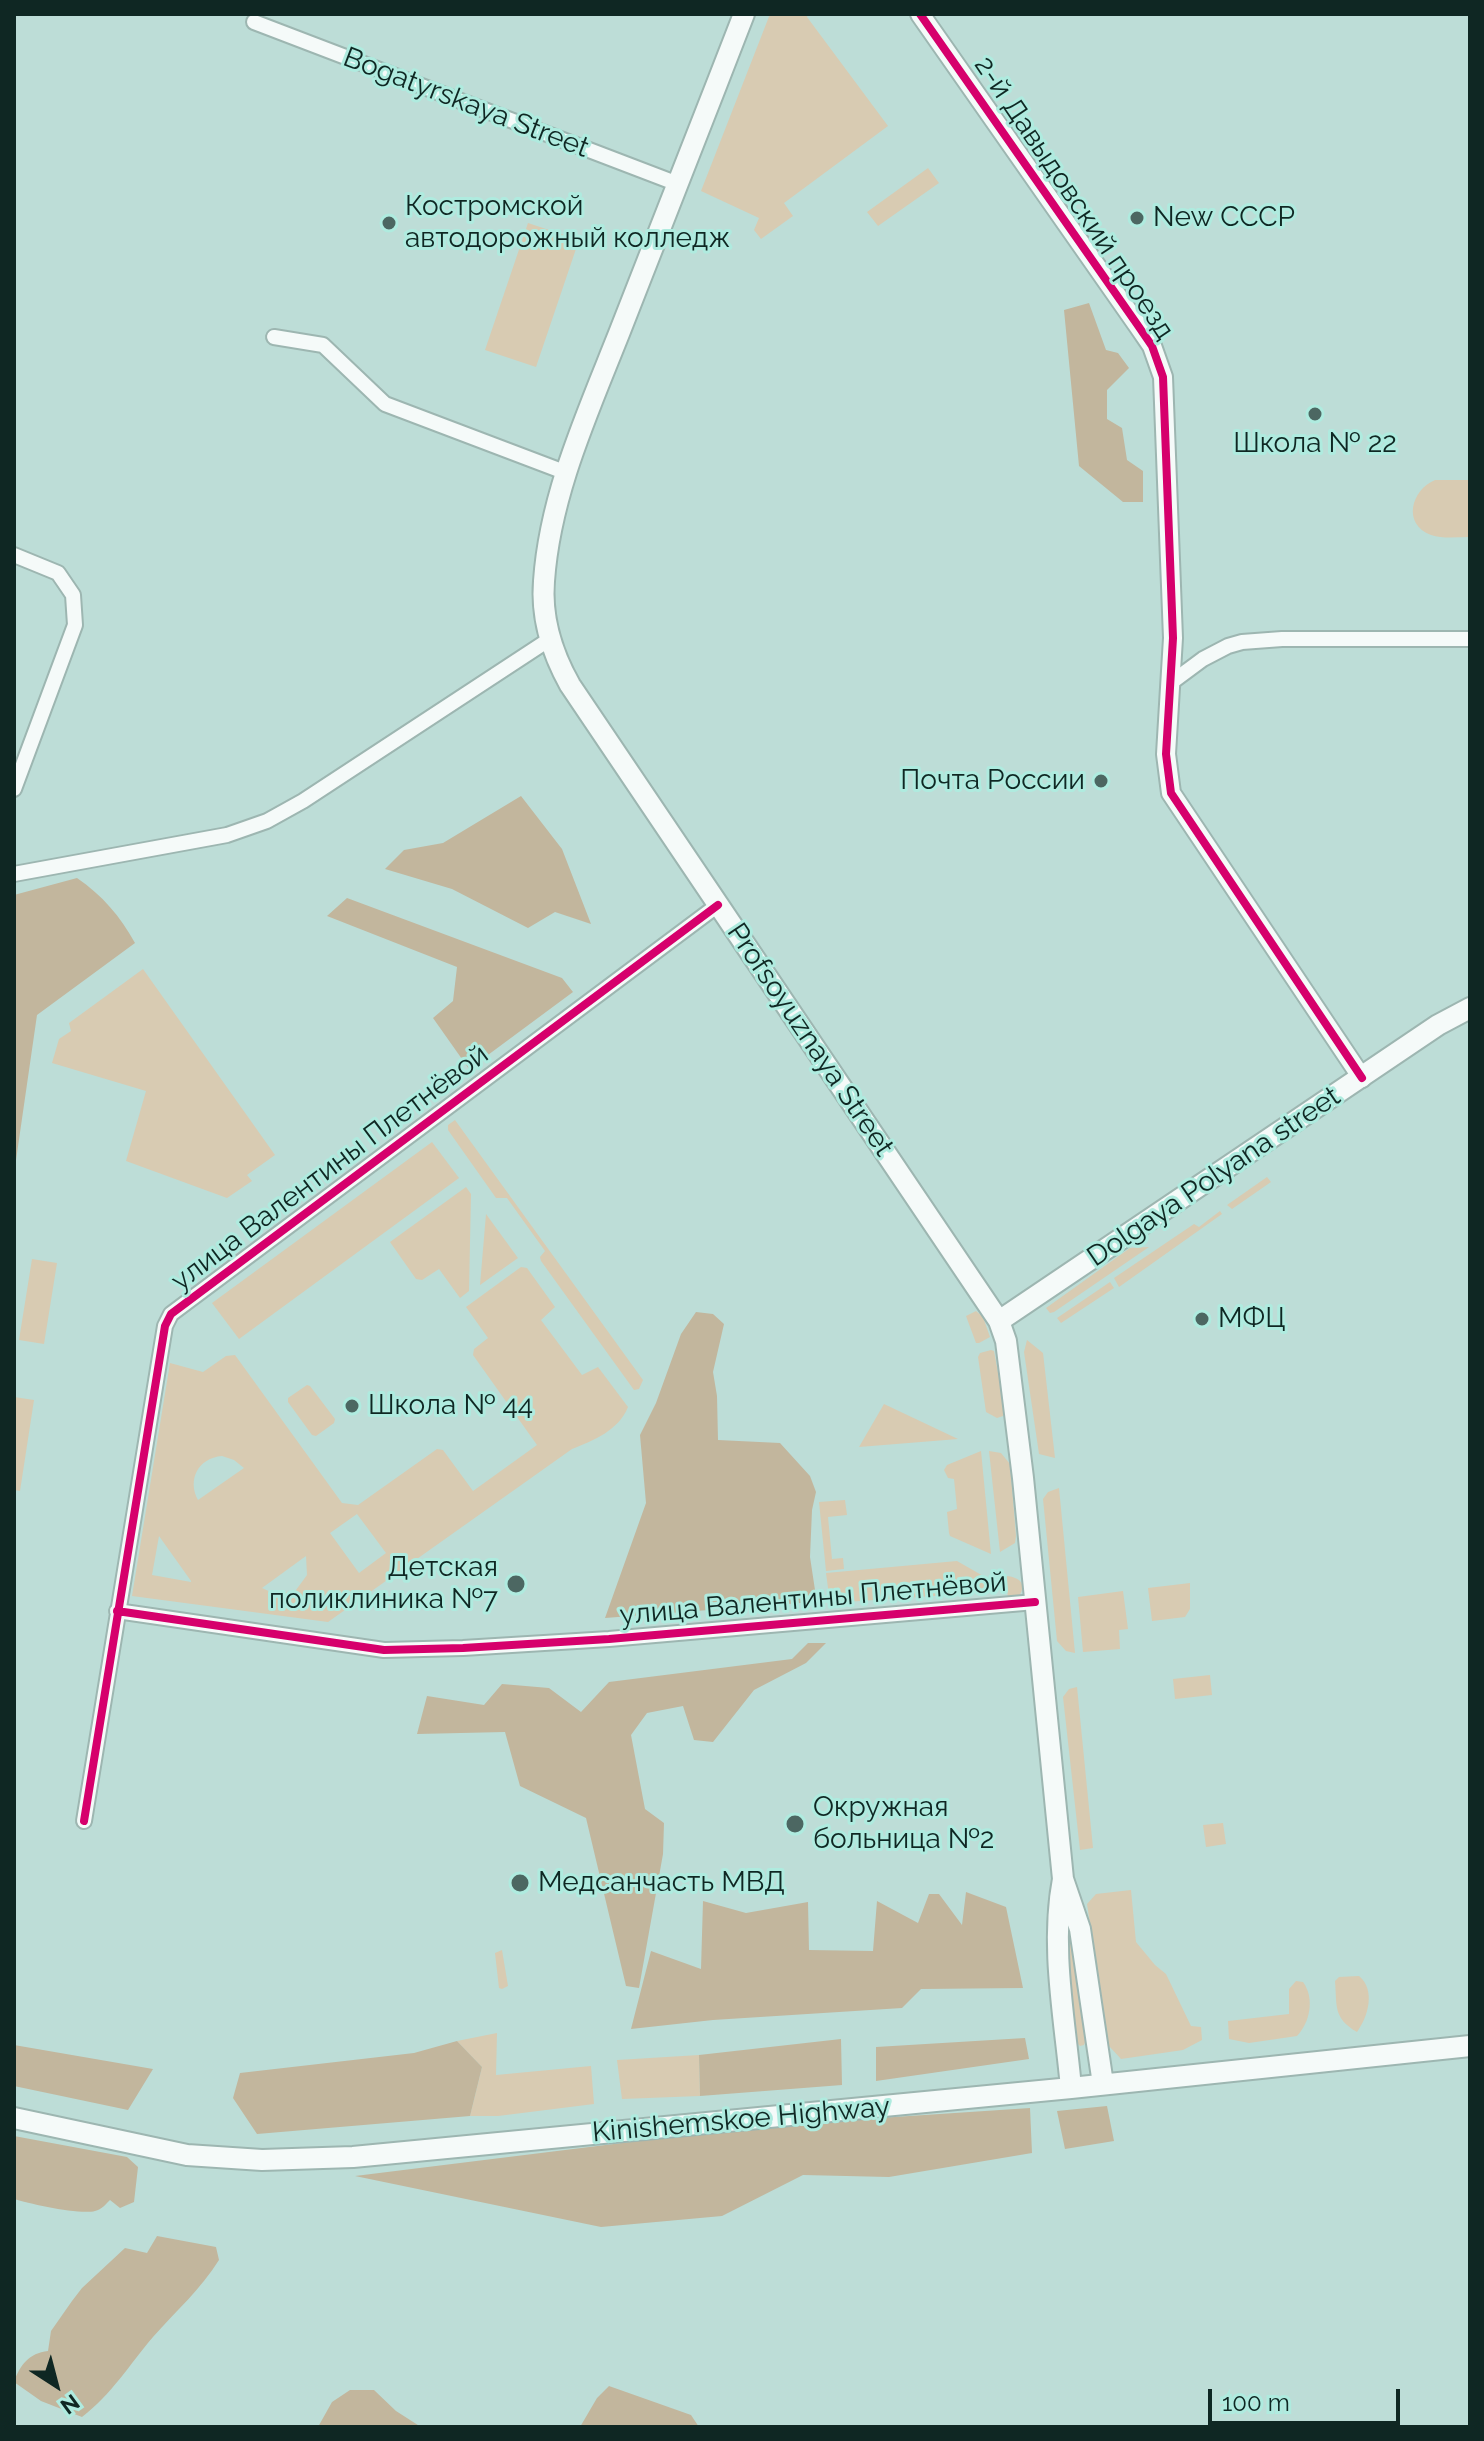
<!DOCTYPE html>
<meta charset="utf-8">
<style>
body{margin:0}
#map{position:relative;width:1484px;height:2441px;overflow:hidden;background:#bdddd7;font-family:Raleway,sans-serif}
canvas{display:block}
.frame{position:absolute;inset:0;border:16px solid #0f2723;pointer-events:none}
.north{position:absolute;left:16px;top:2345px;width:80px;height:80px;-webkit-text-stroke:6px #afebdf;paint-order:stroke;rotate:144deg;font-size:22px;font-weight:700;line-height:32px;text-align:center;color:#0f2723}
.north::after{content:'';display:block;margin:auto;width:28px;height:36px;background:#0f2723;clip-path:polygon(50% 0,100% 100%,50% 72%,0 100%)}
.scale{position:absolute;left:1208px;top:2389px;width:192px;height:36px;box-sizing:border-box;border:4px solid #0f2723;border-top:0;padding-left:10px;font-size:24px;line-height:28px;white-space:nowrap;color:#0f2723;-webkit-text-stroke:6px #afebdf;paint-order:stroke}
</style>
<div id="map">
<canvas width="1484" height="2441"></canvas>
<div class="frame"></div>
<div class="north">N</div>
<div class="scale">100 m</div>
</div>
<script>
const ctx = document.querySelector('canvas').getContext('2d');
ctx.lineJoin = 'round';
function fill(path, color) {
  ctx.fillStyle = color;
  ctx.fill(path, 'evenodd');
}
function trace(path, color, width, dash) {
  ctx.strokeStyle = color;
  ctx.lineWidth = width;
  ctx.lineCap = dash ? 'butt' : 'round';
  ctx.setLineDash(dash || []);
  ctx.stroke(path);
}
function write(font, color, halo, rows, align = 'center') {
  ctx.font = font + ' Raleway,sans-serif';
  ctx.lineWidth = 6;
  ctx.setLineDash([]);
  ctx.textBaseline = 'middle';
  ctx.strokeStyle = halo;
  ctx.fillStyle = color;
  for (const [text, x, y, turn = 0] of rows) {
    ctx.save();
    ctx.translate(x, y);
    ctx.rotate((+turn || 0) * Math.PI / 180);
    ctx.textAlign = isNaN(turn) ? turn : align;
    if (halo) ctx.strokeText(text, 0, 0);
    ctx.fillText(text, 0, 0);
    ctx.restore();
  }
}
fill(new Path2D(`
 M770,14H808L807,17L888,126L784,203L793,216L761,239L754,230L759,218L701,191Z
 M928,168L939,183L878,226L867,212Z
 M528,223L579,240L536,367L485,350Z
 M1435,480H1470V537C1457,537 1443,539 1431,535C1402,524 1411,490 1435,480Z
 M143,969L275,1155L247,1175L252,1181L227,1198L126,1161L146,1091L52,1063L59,1039L71,1031L69,1023Z
 M455,1120L643,1380L639,1389L634,1390L541,1261L540,1257L545,1251L507,1198H496L448,1130V1125Z
 M432,1142L459,1178L239,1339L212,1303Z
 M1267,1177L1271,1182L1232,1209L1227,1205Z
 M466,1187L471,1194L469,1291L460,1298L439,1269L422,1280L416,1279L390,1242Z
 M1220,1211L1222,1214L1119,1287L1114,1278L1194,1224L1199,1227Z
 M486,1214L518,1258L480,1285Z
 M1149,1247L1054,1312L1050,1313L1046,1308L1130,1248Z
 M32,1259L57,1263L44,1344L19,1340Z
 M521,1267L527,1268L555,1307L541,1320L582,1375L598,1367L628,1407C619,1430 593,1441 572,1449L328,1622L132,1596L170,1363L203,1372L226,1356L235,1355L342,1503L358,1505L437,1449L443,1450L473,1491L537,1445L473,1355L474,1349L488,1338L466,1307ZM222,1456L234,1460L244,1468L198,1500C187,1480 198,1458 222,1456ZM357,1514L386,1553L359,1573L330,1533ZM159,1536L191,1581V1582L152,1575ZM306,1556L307,1575L296,1590L275,1594L262,1588Z
 M1110,1282L1114,1288L1061,1323L1057,1318Z
 M976,1311L983,1317L990,1337L979,1343H976L966,1316Z
 M1027,1340L1043,1353L1055,1458L1039,1454L1024,1352Z
 M991,1350L994,1351L1004,1405L1003,1416L997,1418L986,1412L978,1357L980,1353Z
 M307,1385L310,1386L335,1419L334,1423L316,1436L312,1435L288,1402V1398Z
 M14,1397L34,1400L20,1491L14,1490Z
 M884,1404L958,1439L859,1447Z
 M981,1451L991,1554L950,1536L949,1533L947,1512L957,1509L954,1479L948,1478L944,1470L947,1465Z
 M989,1451L1001,1453L1010,1464L1016,1536L1015,1543L1000,1552Z
 M1059,1488L1075,1653L1066,1651L1057,1641L1043,1499L1048,1492Z
 M845,1500L847,1515L828,1517L832,1559L843,1558L844,1569L826,1571L819,1502Z
 M957,1561L992,1581L995,1592L830,1603L826,1573Z
 M1006,1576C1018,1577 1028,1583 1019,1596L1008,1599Z
 M1190,1583V1609L1185,1617L1152,1621L1148,1588Z
 M1123,1591L1128,1629L1119,1630L1120,1649L1083,1652L1078,1597Z
 M1210,1675L1212,1695L1175,1699L1173,1679Z
 M1077,1687L1093,1848L1080,1850L1063,1697L1069,1689Z
 M1223,1823L1226,1844L1206,1847L1203,1825Z
 M1131,1890L1136,1942L1155,1965L1166,1974L1191,2026L1201,2027L1202,2040L1183,2050L1121,2059L1109,2046L1087,1904L1096,1894Z
 M1068,1925L1073,1932L1086,2040L1084,2045L1080,2046L1077,2043L1066,1933Z
 M502,1950L508,1986L502,1989L499,1988L495,1953Z
 M1359,1976C1376,1990 1368,2017 1357,2032C1333,2018 1337,2006 1335,1981L1339,1977Z
 M1296,1981L1303,1982C1315,1998 1310,2023 1297,2036L1249,2043L1229,2039L1228,2021L1289,2014V1989Z
 M497,2033L496,2075L591,2066L594,2104L498,2116H470L482,2067L457,2041Z
 M699,2055L700,2096L622,2099L617,2060Z`), '#d8cbb2');
fill(new Path2D(`
 M1089,303L1106,350L1118,353L1129,368L1107,390V419L1122,428L1127,460L1143,471V502H1123L1079,466L1064,310Z
 M521,796L562,849L591,924L555,912L528,928L452,889L385,869L404,850L443,843Z
 M77,878C103,896 120,916 135,943L37,1015L14,1174V895Z
 M347,898L562,978L573,992L469,1069L433,1018L453,1001L457,967L327,916Z
 M696,1312L713,1314L724,1324L713,1372L717,1396L718,1440L780,1443L810,1476L816,1492L812,1510L810,1557L815,1590L813,1602L605,1618L646,1503L640,1435L656,1403L681,1334Z
 M808,1643H826L806,1663L754,1690L713,1742L694,1740L683,1706L647,1713L631,1735L645,1809L664,1823L663,1854L639,1988L626,1986L586,1818L520,1786L505,1732L417,1734L427,1696L484,1705L502,1684L549,1688L581,1712L609,1682L792,1659Z
 M966,1892L1006,1907L1023,1988L921,1989L902,2008L713,2020L631,2029L651,1951L701,1969L703,1901L746,1913L808,1902L809,1950L873,1951L877,1901L918,1923L929,1894H939L962,1925Z
 M1025,2038L1029,2059L876,2081V2047Z
 M841,2039L842,2085L700,2096L699,2055Z
 M457,2041L482,2067L470,2116L257,2134L233,2098L240,2073L414,2053Z
 M14,2045L153,2069L128,2110L14,2086Z
 M1107,2106L1114,2141L1065,2149L1057,2111Z
 M1030,2108L1032,2153L889,2177L803,2175L722,2216L601,2227L355,2176L759,2126Z
 M14,2136L127,2157L138,2167L134,2202L120,2208L110,2200C105,2205 102,2209 95,2211C80,2215 30,2204 14,2199Z
 M157,2236L216,2247L219,2260C201,2289 176,2311 153,2337C130,2364 111,2395 82,2417L41,2401L14,2382C20,2365 29,2353 48,2351L51,2331L72,2301L82,2288L125,2248L147,2253Z
 M609,2386L691,2415L699,2427H580L597,2398Z
 M350,2390H374L396,2411L421,2427H318L332,2402Z`), '#c2b69d');
const minor = new Path2D(`
 M254,22L678,184
 M274,337L323,345L385,404L567,473
 M14,555L58,573L73,595L75,625L14,789
 M1172,682L1203,659L1228,646L1242,642L1282,639H1470
 M14,874L227,835L267,821L303,801L550,639
 M117,1611L384,1650L463,1648L609,1639L1035,1602
 M84,1821L165,1326L171,1314L718,905`);
const tertiary = new Path2D(`
 M920,14L1139,327L1152,346L1163,377L1173,638L1166,754L1171,793L1362,1078`);
const secondary = new Path2D(`
 M744,14C703,120 661,226 620,331C588,412 550,494 544,581C541,618 552,653 570,685L999,1321L1006,1341L1023,1478L1063,1879C1050,1947 1065,2020 1071,2088
 M999,1321L1438,1025L1470,1008
 M1063,1879L1080,1929L1103,2084
 M14,2118L187,2155L262,2160L353,2157L1071,2088L1470,2046`);
trace(minor, '#9db6b1', 18);
trace(tertiary, '#9db6b1', 22);
trace(secondary, '#9db6b1', 24);
trace(minor, '#f5faf9', 14);
trace(tertiary, '#f5faf9', 18);
trace(secondary, '#f5faf9', 20);
trace(new Path2D(`
 M920,14L1139,327L1152,346L1163,377L1173,638L1166,754L1171,793L1362,1078
 M117,1611L384,1650L463,1648L609,1639L1035,1602
 M84,1821L165,1326L171,1314L718,905`), '#d6006c', 8);
for (const [x, y, r, color] of [
 [1137,218,8,"#4c6762"],
 [389,223,8,"#4c6762"],
 [1315,414,8,"#4c6762"],
 [1101,781,8,"#4c6762"],
 [1202,1319,8,"#4c6762"],
 [352,1406,8,"#4c6762"],
 [516,1584,10,"#4c6762"],
 [795,1824,10,"#4c6762"],
 [520,1883,10,"#4c6762"]
]) {
  const dot = new Path2D();
  dot.arc(x, y, r, 0, 2 * Math.PI);
  ctx.fillStyle = color;
  ctx.fill(dot);
  trace(dot, '#afebdf', 3);
}
write('28px', '#0f2723', '#afebdf', [
 ["Bogatyrskaya Street",466,103,21],
 ["2-й Давыдовский проезд",1074,198,56],
 ["Profsoyuznaya Street",810,1040,56],
 ["улица Валентины Плетнёвой",330,1168,-37],
 ["Dolgaya Polyana street",1214,1177,-34],
 ["улица Валентины Плетнёвой",813,1599,-5],
 ["Kinishemskoe Highway",741,2120,-5]
]);
write('28px', '#0f2723', '#afebdf', [
 ["Костромской",405,207],
 ["автодорожный колледж",405,239],
 ["New СССР",1153,218],
 ["Школа № 22",1315,444,"center"],
 ["Почта России",1085,781,"right"],
 ["МФЦ",1218,1319],
 ["Школа № 44",368,1406],
 ["Детская",498,1568,"right"],
 ["поликлиника №7",498,1600,"right"],
 ["Окружная",813,1808],
 ["больница №2",813,1840],
 ["Медсанчасть МВД",538,1883]
], 'left');
</script>
